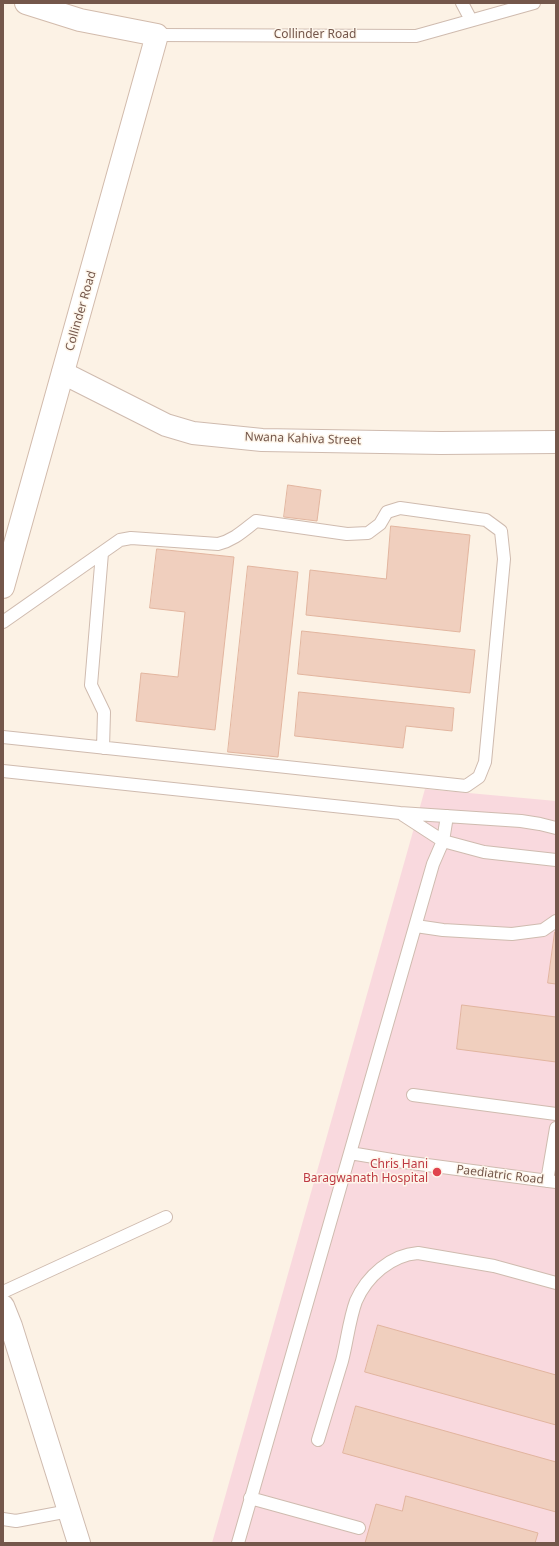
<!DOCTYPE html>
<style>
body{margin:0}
#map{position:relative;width:559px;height:1546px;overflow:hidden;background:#fcf2e5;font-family:"Noto Sans",sans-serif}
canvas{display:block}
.frame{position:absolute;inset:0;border:4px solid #74574b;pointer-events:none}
</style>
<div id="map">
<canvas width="559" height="1546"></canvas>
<div class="frame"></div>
</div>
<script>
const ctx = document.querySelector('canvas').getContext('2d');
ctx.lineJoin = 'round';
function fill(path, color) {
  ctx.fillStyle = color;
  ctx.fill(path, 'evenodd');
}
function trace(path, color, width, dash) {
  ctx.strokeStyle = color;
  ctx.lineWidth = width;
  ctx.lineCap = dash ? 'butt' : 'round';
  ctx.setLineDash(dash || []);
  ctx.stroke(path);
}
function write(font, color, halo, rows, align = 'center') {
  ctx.font = font + ' "Noto Sans",sans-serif';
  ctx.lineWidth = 3;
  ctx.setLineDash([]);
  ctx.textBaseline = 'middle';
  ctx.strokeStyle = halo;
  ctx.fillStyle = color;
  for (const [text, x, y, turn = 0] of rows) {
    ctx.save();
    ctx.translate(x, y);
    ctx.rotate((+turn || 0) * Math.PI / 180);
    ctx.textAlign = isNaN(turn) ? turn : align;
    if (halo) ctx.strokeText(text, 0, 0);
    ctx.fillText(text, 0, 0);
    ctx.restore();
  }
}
fill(new Path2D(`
 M425,789L556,801V1543H212Z`), '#f9d9de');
const building = new Path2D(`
 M288,485L321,490L317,521L284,517Z
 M391,526L470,535L460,632L306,615L310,570L386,579Z
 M157,549L234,557L215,730L136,721L141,673L178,677L185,612L150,608Z
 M248,566L298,572L278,757L228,752Z
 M302,631L475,650L470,693L298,674Z
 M299,692L454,708L452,731L406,726L403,748L295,736Z
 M555,932H556V984L548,983Z
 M462,1005L556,1017V1062L457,1049Z
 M378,1325L556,1375V1425L365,1372Z
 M356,1406L556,1462V1512L343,1453Z
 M406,1496L538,1533L535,1543H365L376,1504L402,1511Z`);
fill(building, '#f0cfbe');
trace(building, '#e2b59f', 1);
const lane = new Path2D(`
 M462,3L471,20
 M157,35L416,36L534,3
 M102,553L91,685L104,712L103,748
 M3,622L120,540L131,538L218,544C234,540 243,531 256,521L347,534L368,533L380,524L387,512L400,508L486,520L501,531L504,559L485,762L479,777L466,786L3,737
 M3,771L400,813L521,821L540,824L556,828
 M403,815L443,841L484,852L556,860
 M416,926L443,930L512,934L543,930L556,921
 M413,1095L556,1114
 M350,1153L404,1162L556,1182
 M547,1181L556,1128
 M3,1292L166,1217
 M318,1440C326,1414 334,1387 342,1361C347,1342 349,1320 356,1301C367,1276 391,1255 418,1253L494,1266L556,1283
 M250,1498L359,1528
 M3,1519L16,1521L69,1511
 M238,1543L433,864L443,841L447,816`);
const street = new Path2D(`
 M63,373L166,425L193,433L262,440L441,443L556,442
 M3,1306L11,1326L79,1543`);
const secondary = new Path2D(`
 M3,587L157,35L80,20L26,3`);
trace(lane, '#cfbbaf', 14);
trace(street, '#cfbbaf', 24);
trace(secondary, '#d2bbac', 24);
trace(lane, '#fff', 12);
trace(street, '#fff', 22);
trace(secondary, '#fff', 22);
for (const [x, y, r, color] of [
 [437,1172,5,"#e0444e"]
]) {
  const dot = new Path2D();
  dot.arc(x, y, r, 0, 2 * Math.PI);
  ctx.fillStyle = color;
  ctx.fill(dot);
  trace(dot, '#fef6eb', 1.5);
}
write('12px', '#74574b', '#fef6eb', [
 ["Collinder Road",315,35],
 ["Collinder Road",81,311,-74],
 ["Nwana Kahiva Street",303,439,2],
 ["Paediatric Road",500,1175,7]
]);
write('12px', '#be3a42', '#fef6eb', [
 ["Chris Hani",428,1165],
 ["Baragwanath Hospital",428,1179]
], 'right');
</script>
